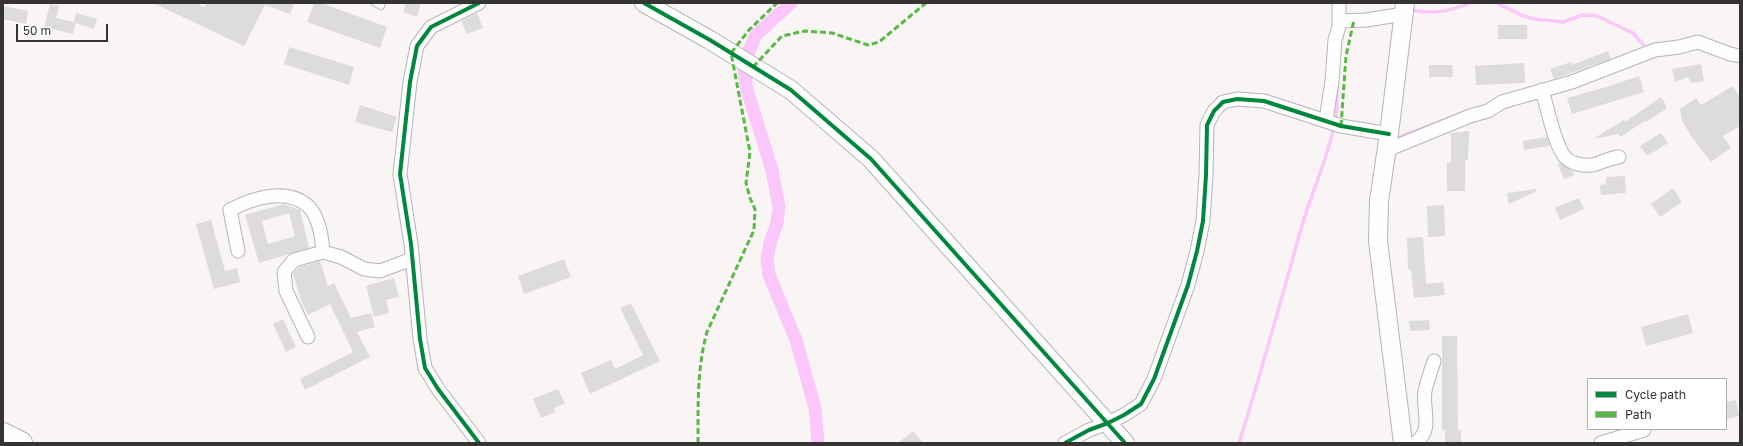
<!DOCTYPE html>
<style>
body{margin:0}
#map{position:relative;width:1743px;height:446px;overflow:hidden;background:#faf5f5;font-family:"Golos Text",sans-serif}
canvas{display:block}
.frame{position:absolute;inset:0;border:4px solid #363333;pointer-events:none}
.legend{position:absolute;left:1587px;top:378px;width:140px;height:52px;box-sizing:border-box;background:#fff;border:1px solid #afadad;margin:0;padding:5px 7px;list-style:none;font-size:12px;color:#363333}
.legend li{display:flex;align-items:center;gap:8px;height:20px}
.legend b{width:20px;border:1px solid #afadad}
.scale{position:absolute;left:16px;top:24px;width:92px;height:18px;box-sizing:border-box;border:2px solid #363333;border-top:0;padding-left:5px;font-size:12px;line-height:14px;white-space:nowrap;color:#363333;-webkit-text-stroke:3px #fff;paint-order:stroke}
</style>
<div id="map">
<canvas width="1743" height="446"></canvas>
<div class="frame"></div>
<ul class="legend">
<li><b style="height:5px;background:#00873e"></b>Cycle path</li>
<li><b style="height:5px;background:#58b947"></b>Path</li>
</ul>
<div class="scale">50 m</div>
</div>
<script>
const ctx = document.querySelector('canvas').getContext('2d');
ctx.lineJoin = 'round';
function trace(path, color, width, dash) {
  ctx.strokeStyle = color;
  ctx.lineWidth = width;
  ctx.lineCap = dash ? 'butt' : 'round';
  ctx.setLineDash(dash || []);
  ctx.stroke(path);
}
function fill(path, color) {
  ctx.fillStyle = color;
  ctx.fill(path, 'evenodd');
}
trace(new Path2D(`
 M1497,3L1523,16L1535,19L1563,22L1583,15L1597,16L1633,33L1647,49
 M1409,10C1433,14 1448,12 1470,3
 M1335,121L1337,109V87
 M1393,137H1400L1468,111
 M1239,443C1262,370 1282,296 1303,222C1313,190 1327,159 1334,127`), '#fbc6f9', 3.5);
trace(new Path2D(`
 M791,3L756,35L748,53L744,70L747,90L772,170L779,207L777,223L770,243L767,259L769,275L796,340L815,408L818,443`), '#fbc6f9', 13);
fill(new Path2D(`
 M153,3H196L204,7L206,3H294L290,14L265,5L244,46Z
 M314,3H321L387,27L380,48L307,22Z
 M406,3H421L417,17L403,12Z
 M50,4L59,6L56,18L74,22L76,13L97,19L94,29L76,23L73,34L53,29L51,38L42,36Z
 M3,6L28,11L26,24L3,19Z
 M477,13L483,28L467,34L461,21Z
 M1498,25H1527V39H1498Z
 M289,47L354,67L349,85L284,64Z
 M1608,51L1611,59L1554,79L1550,69L1571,62L1572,65Z
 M1524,63L1525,83L1476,85L1475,66Z
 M1701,64L1704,81L1691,83L1688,77L1675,82L1672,69Z
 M1429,65H1452L1453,77H1429Z
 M1639,76L1644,92L1572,114L1567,98L1603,88Z
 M1733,86L1740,98V126L1723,136L1731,148L1711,162L1691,136L1682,120L1680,109L1696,98L1701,105Z
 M1661,97L1666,105V109L1646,122L1645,121L1620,137L1619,134L1593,139L1624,120L1625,122Z
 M360,105L397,117L392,132L355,122Z
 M1469,131L1468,160H1465V191H1447V162H1451V133Z
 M1661,133L1668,143L1647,156L1640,146Z
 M1547,137L1550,146L1524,150L1523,141Z
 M1560,163L1572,171L1574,175L1564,179L1558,164Z
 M1625,176L1626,193L1601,195L1600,185L1606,184V177Z
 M1673,188L1682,202L1660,217L1651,204Z
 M1536,189L1537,191L1509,204L1507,193Z
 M1579,198L1584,209L1560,220L1555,208Z
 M284,204L300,210L309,248L259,263L245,215ZM289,213L295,236L268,244L262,221Z
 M1444,205L1445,236L1428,237L1427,206Z
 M211,220L225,271L237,268L240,282L214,289L196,224Z
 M1423,237L1426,284L1443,282L1445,295L1414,298L1411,269H1408L1407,238Z
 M564,259L571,277L524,294L518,276Z
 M320,261L328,286L334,283L351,318L371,313L375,327L357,332L370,357L305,390L300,379L353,352L330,304L308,315L302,303L293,274L299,267Z
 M394,278L399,297L386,300L389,313L374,317L366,286Z
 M631,303L660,361L590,394L581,373L611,360L615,369L643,355L620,308Z
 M1688,314L1693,333L1646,346L1641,327Z
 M283,319L296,347L286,352L273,324Z
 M1429,320L1430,330L1410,331L1409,321Z
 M1442,336H1457L1458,430H1461V443H1445V430H1442Z
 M558,389L565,403L554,408L555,412L541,418L533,399Z
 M1736,400L1739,416L1726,419V402Z
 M913,431L923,443H898Z`), '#dedbdb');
const lane = new Path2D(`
 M375,3L381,6L382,3`);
const street = new Path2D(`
 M1339,21L1366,20L1404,14
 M1542,90C1547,106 1555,148 1566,158C1572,164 1584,166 1592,165C1601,163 1609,158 1619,157
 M1326,120L1332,81L1335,40L1339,26V3
 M1387,150L1470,116L1488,111L1502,102L1572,82L1655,50L1679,47L1698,42L1730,54L1740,56
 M238,251L230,210C252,198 287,187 308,206C319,216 322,238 323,252
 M308,337L286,291L284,272L294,260L323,252L341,257L364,269L380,271L412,259
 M479,443L438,389L425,368L420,339L411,244L400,174L410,82L417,46L431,27L479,3
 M1065,443L1089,430L1108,423L1124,415L1141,404L1154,379L1188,285L1197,251L1203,221L1206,175L1207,125L1214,111L1223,102L1237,99L1264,101L1341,126L1389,134
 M1415,443C1434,430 1422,410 1425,391C1427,381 1431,371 1434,361
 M1601,443L1644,430`);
const secondary = new Path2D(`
 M644,3L710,40L791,90L871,159L1125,443
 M1403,443L1378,241L1379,201L1389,134L1405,3`);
const highway = new Path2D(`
 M3,434L21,443`);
trace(lane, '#b7b4b4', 8);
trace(street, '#b7b4b4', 15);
trace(secondary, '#b7b4b4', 20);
trace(highway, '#b7b4b4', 24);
trace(lane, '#fefefe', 6);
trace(street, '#fefefe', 13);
trace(secondary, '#fefefe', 18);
trace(highway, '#fefefe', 22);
trace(new Path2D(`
 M753,67L782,36L805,31L832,33L868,45L879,42L926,3
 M1341,126L1346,56L1354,20
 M698,443C698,405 697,368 707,332L754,230L755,209L750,198L746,183L750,152L731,53L749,30L777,3`), '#58b947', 3, [6, 3]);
trace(new Path2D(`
 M644,3L710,40L791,90L871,159L1125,443
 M479,443L438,389L425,368L420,339L411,244L400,174L410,82L417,46L431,27L479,3
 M1065,443L1089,430L1108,423L1124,415L1141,404L1154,379L1188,285L1197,251L1203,221L1206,175L1207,125L1214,111L1223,102L1237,99L1264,101L1341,126L1389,134`), '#00873e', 4);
</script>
